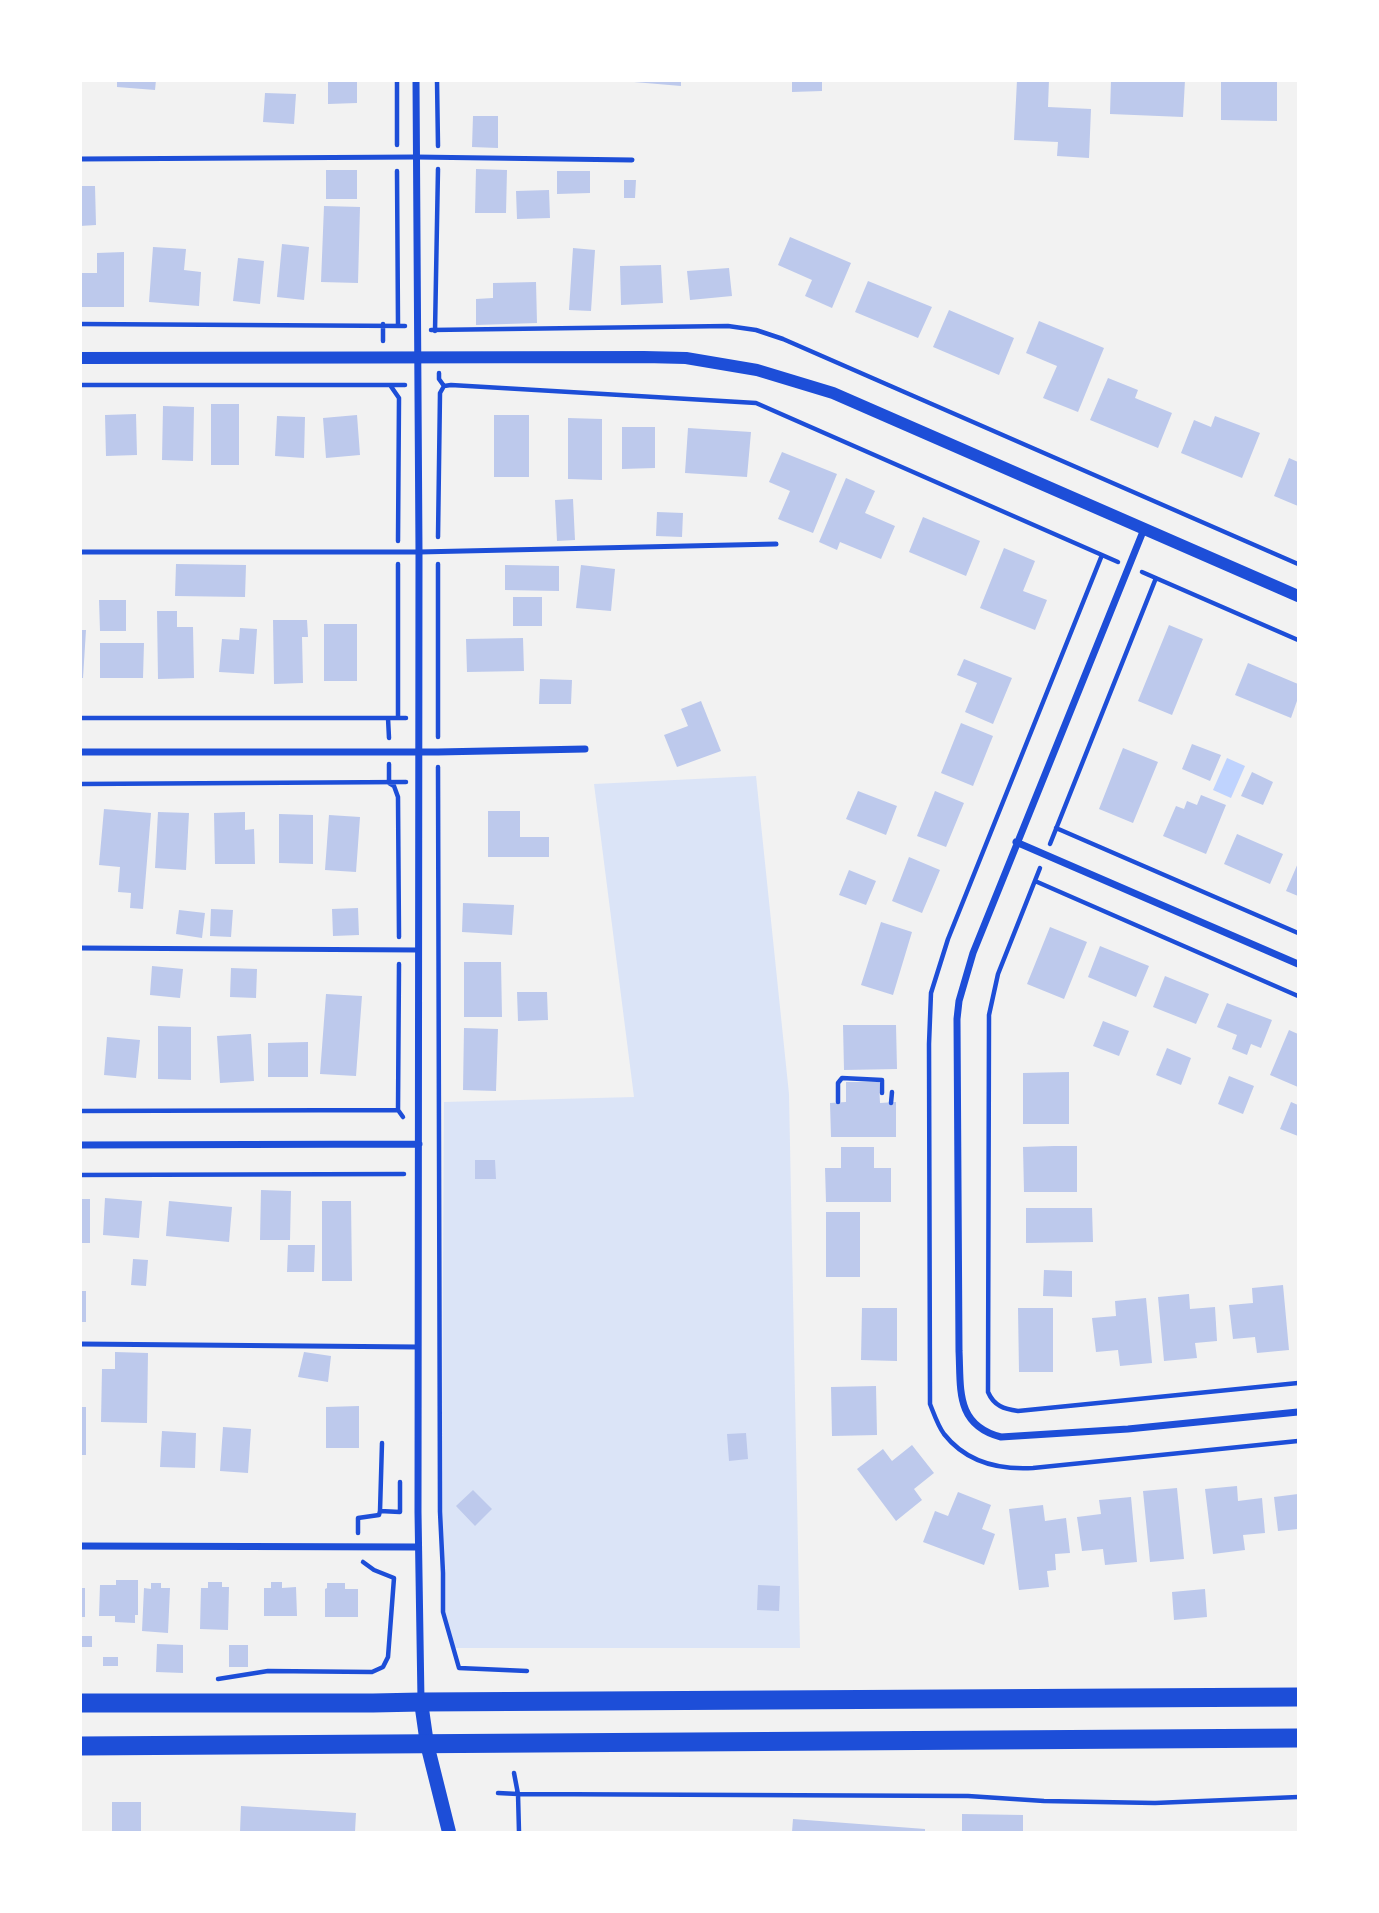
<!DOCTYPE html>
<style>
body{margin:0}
#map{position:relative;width:1379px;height:1913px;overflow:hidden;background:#f2f2f2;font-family:Lato,sans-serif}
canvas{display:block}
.frame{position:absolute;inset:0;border:82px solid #fff;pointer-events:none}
</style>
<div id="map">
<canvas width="1379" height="1913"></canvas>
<div class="frame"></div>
</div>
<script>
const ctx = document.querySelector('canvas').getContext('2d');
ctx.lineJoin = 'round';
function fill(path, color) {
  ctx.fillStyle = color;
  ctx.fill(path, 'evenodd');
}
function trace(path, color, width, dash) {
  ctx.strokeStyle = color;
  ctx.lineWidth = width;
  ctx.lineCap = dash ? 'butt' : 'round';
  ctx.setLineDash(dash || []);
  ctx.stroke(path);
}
fill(new Path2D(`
 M756,776L789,1094L800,1648H451L441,1606L444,1102L634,1097L594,784Z`), '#dbe4f7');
fill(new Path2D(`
 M1227,758L1245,766L1231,798L1213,790Z`), '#bfd3fe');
fill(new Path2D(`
 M117,80H156L155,90L117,87Z
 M328,80H357V103L328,104Z
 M634,80H681V86L634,82Z
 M792,80H822V91L792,92Z
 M1017,80H1049L1048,107L1091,109L1089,158L1057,156L1058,142L1014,140Z
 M1111,80H1185L1183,117L1110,114Z
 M1221,81H1277V121L1221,120Z
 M265,93L296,94L294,124L263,122Z
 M473,116H498V148L472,147Z
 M476,169L507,170L506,213H475Z
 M326,170H357V199H326Z
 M557,171H590V193L557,194Z
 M624,180H636L635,198H624Z
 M80,186H95L96,225L80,226Z
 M549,190L550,218L517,219L516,191Z
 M324,206L360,207L358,283L321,282Z
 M790,237L851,263L832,308L805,296L812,280L778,265Z
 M282,244L309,247L304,300L277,297Z
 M153,247L186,249L184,270L201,272L199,306L149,302Z
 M573,248L595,250L591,311L569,310Z
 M124,252V307H81V273H97V253Z
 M238,258L264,261L260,304L233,301Z
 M661,265L663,303L621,305L620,266Z
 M729,268L732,296L690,300L687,271Z
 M868,281L932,307L918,338L855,312Z
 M536,282L537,323L476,325V299L493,298V283Z
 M949,310L1014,338L999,375L933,347Z
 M1039,321L1104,348L1078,412L1043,398L1057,366L1026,353Z
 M1108,378L1138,390L1135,398L1172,413L1158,448L1090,420Z
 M211,404H239V465H211Z
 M163,406L194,407L193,461L162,460Z
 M136,414L137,455L106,456L105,415Z
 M357,415L360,455L326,458L323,418Z
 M494,415H529V477H494Z
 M277,416L305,417L304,458L275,456Z
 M1215,416L1260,433L1242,478L1181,453L1194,420L1211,427Z
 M568,418L602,419V480L568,479Z
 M622,427H655V468L622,469Z
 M688,428L751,432L747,477L685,473Z
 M782,452L837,474L813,533L778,519L790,491L769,482Z
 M1289,458L1298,462V506L1274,496Z
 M846,478L875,491L865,513L895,526L881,559L840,542L837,550L819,542Z
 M573,499L575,540L557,541L555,500Z
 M657,512L683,513L682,537L656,536Z
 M923,517L980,541L966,576L909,552Z
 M1004,548L1035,561L1023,591L1047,600L1035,630L980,608Z
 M176,564L246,565L245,597L175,596Z
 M505,565L559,566V591L505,590Z
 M581,565L615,569L611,611L576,608Z
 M513,597H542V626H513Z
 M99,600H126V631H100Z
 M157,611H177V627H193L194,678L158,679Z
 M273,620H307L308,637H302L303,683L274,684Z
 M324,624H357V681H324Z
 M1169,625L1203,639L1172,715L1138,701Z
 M240,628L257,629L254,674L219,672L222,639L239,640Z
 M80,630H86L83,678H80Z
 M523,638L524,671L467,672L466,639Z
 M100,643H144L143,678H100Z
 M964,659L1012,678L993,724L965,712L977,683L957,675Z
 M1248,663L1298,684V698L1291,718L1235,695Z
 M540,679L572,680L571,704H539Z
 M701,701L721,751L677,767L664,735L688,726L681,709Z
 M961,723L993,736L973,786L941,773Z
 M1192,744L1221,755L1210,781L1182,769Z
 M1123,748L1158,762L1133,823L1099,809Z
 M1252,772L1273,782L1263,805L1241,796Z
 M858,791L897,806L886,835L846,819Z
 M935,791L964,803L946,847L917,836Z
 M1201,795L1226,805L1206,854L1163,836L1176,806L1184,809L1187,801L1197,805Z
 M104,809L151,813L143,909L130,908L131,893L118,892L120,867L99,865Z
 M488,811H520V837H549V857H488Z
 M158,812L189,813L186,870L155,868Z
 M245,812V830L254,829L255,864H215L214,813Z
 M279,814L313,815V864L279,863Z
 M329,815L360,817L356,872L325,870Z
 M1237,834L1283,854L1270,884L1224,864Z
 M909,857L940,870L922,913L892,901Z
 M1298,863V896L1286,891Z
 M849,870L876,881L866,905L839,895Z
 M463,903L514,905L512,935L462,932Z
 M358,908L359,935L333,936L332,909Z
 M211,909L233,910L231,937L210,936Z
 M179,910L205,913L202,938L176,934Z
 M881,922L912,932L893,995L861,985Z
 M1050,927L1087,942L1064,999L1027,984Z
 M1100,946L1149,966L1136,997L1088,977Z
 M464,962H501L502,1017H464Z
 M152,966L183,969L180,998L150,995Z
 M231,968L257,969L256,998L230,997Z
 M1165,976L1209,994L1196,1024L1153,1007Z
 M517,992H547L548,1020L518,1021Z
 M326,994L362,996L356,1076L320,1074Z
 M1227,1003L1272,1020L1261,1048L1251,1044L1247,1055L1232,1049L1237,1035L1217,1027Z
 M1103,1021L1129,1031L1119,1056L1093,1046Z
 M843,1025H896L897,1069L844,1070Z
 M158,1026L191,1027V1080L158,1079Z
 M464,1028L498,1029L496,1091L463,1090Z
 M1289,1030L1298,1034V1087L1270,1075Z
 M251,1034L254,1081L220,1083L217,1036Z
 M107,1037L140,1040L136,1078L104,1075Z
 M308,1042V1077H268V1043Z
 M1167,1048L1191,1058L1181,1085L1156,1075Z
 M1069,1072V1124H1023V1073Z
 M1229,1076L1254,1086L1243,1114L1218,1104Z
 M846,1082H879L880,1103L896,1102V1137H831L830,1103L846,1102Z
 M1291,1102L1298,1105V1136L1280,1129Z
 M1054,1146H1077V1192H1024L1023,1147Z
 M841,1147H874V1168H891V1202H826L825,1168H841Z
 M475,1160H495L496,1179H475Z
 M261,1190L291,1191L290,1240H260Z
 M105,1198L142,1201L139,1238L103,1235Z
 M80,1199H90V1243H80Z
 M169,1201L232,1207L229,1242L166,1236Z
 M322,1201H351L352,1281H322Z
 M1026,1208H1092L1093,1242L1026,1243Z
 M826,1212H860V1277H826Z
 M288,1245H315L314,1272H287Z
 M133,1259L148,1260L146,1286L131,1285Z
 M1044,1270L1072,1271V1297L1043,1296Z
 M1283,1285L1289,1350L1257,1353L1255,1337L1233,1339L1229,1305L1253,1303L1252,1288Z
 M80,1291H86V1322H80Z
 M1189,1294L1190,1309L1215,1307L1217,1341L1195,1343L1197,1358L1164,1361L1158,1297Z
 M1146,1298L1152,1363L1120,1366L1118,1350L1096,1352L1092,1318L1116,1316L1115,1301Z
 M862,1308H897V1361L861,1360Z
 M1018,1308H1053V1372H1019Z
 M115,1352L148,1353L147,1423L101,1422L102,1369H115Z
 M304,1352L331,1356L328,1382L298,1377Z
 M876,1386L877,1435L832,1436L831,1387Z
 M359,1406V1448H326V1407Z
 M80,1407H86V1455H80Z
 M223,1427L251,1429L248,1473L220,1471Z
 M162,1431L196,1433L195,1468L160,1467Z
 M746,1433L748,1459L729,1461L727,1434Z
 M912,1445L934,1473L914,1489L922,1500L896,1521L857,1469L883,1449L892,1461Z
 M1237,1486L1238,1501L1262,1498L1265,1533L1243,1535L1245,1550L1213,1554L1205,1489Z
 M1177,1488L1184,1559L1150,1562L1143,1491Z
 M473,1490L492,1509L475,1526L456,1506Z
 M958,1492L991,1505L982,1529L995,1534L984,1565L923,1542L935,1511L948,1516Z
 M1298,1494V1529L1278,1531L1274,1497Z
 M1131,1497L1137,1562L1105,1565L1103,1549L1082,1551L1077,1517L1101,1514L1099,1500Z
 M1043,1505L1045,1521L1066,1518L1070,1553L1055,1554L1056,1570L1047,1571L1049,1587L1019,1590L1009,1509Z
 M116,1580H138V1615H135V1623L115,1622V1616H99L100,1585H116Z
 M208,1582H222V1587H229L228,1630L200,1629L201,1588H208Z
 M271,1582H282V1588L296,1587L297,1616H264V1588H271Z
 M151,1583H161V1588H170L168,1633L142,1631L144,1588L151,1589Z
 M327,1583H345V1589H358V1617H325V1589L327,1588Z
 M758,1585L780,1586L779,1611L757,1610Z
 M80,1588H85V1617H80Z
 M1205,1589L1207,1617L1174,1620L1172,1592Z
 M80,1636H92V1647H80Z
 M157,1644L183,1645V1673L156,1672Z
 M229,1645H248V1667H229Z
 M103,1657H118V1666H103Z
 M112,1802H141V1832H112Z
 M241,1806L356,1813L355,1832H240Z
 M962,1814L1023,1815V1832H962Z
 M793,1819L925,1829V1832H792Z`), '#bdc9ec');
trace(new Path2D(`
 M397,80V145
 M437,80L438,146
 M397,171L398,324
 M80,324L405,326
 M431,330L728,326L756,330L783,339L1298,564
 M435,331L438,169
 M383,341V324
 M439,373V379L444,386L451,385L756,403L1118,562
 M80,385H405
 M390,385L399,398L398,541
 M438,537L440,393L444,386
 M1102,555L948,939L931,993L929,1044L930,1404C934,1414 938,1426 944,1434C966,1462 999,1470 1033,1468L1298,1441
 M1142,572L1298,640
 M80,718H406
 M388,718L389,738
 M398,718V564
 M438,737V564
 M389,764V783L394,786L398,797L399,937
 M438,767L440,1512L443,1573V1612L459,1668L527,1671
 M80,784L406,782
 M1056,828L1298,933
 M1050,844L1156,578
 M1040,868L998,974L989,1015L988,1392C994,1406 1004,1409 1018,1411L1298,1383
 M1035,881L1298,996
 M399,964L398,1110L403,1117
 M838,1102V1083L842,1078L882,1080V1093
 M891,1103L892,1092
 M80,1111L398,1110
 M80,1175L404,1174
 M380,1511L382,1443
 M358,1533V1518L379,1515L380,1511L400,1512V1482
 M218,1679L268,1671L372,1672L383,1667L388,1657L394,1578L374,1570L363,1562
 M514,1773L518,1794L968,1796L1044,1801L1155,1803L1298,1797
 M498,1793L518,1794L519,1832`), '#1d4ed8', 4.5);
trace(new Path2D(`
 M80,159L416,157L632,160
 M80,552H419L776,544
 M80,948L418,950
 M80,1344L418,1347`), '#1d4ed8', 5);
trace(new Path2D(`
 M416,80L419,552L418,1512L421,1700
 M1144,529L973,953L959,1001L957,1019L959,1351C961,1389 955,1425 1001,1437L1128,1429L1298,1412
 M80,752H438L585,749
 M1016,842L1298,964
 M80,1145L419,1144
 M80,1546L418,1547`), '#1d4ed8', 7);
trace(new Path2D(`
 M80,358L644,357L686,358L757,370L833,393L1298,596`), '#1d4ed8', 12);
trace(new Path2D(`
 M421,1702L427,1744L449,1832`), '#1d4ed8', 14);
trace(new Path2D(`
 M80,1703H373L421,1702L1298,1697
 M80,1746L1298,1738`), '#1d4ed8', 19);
</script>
